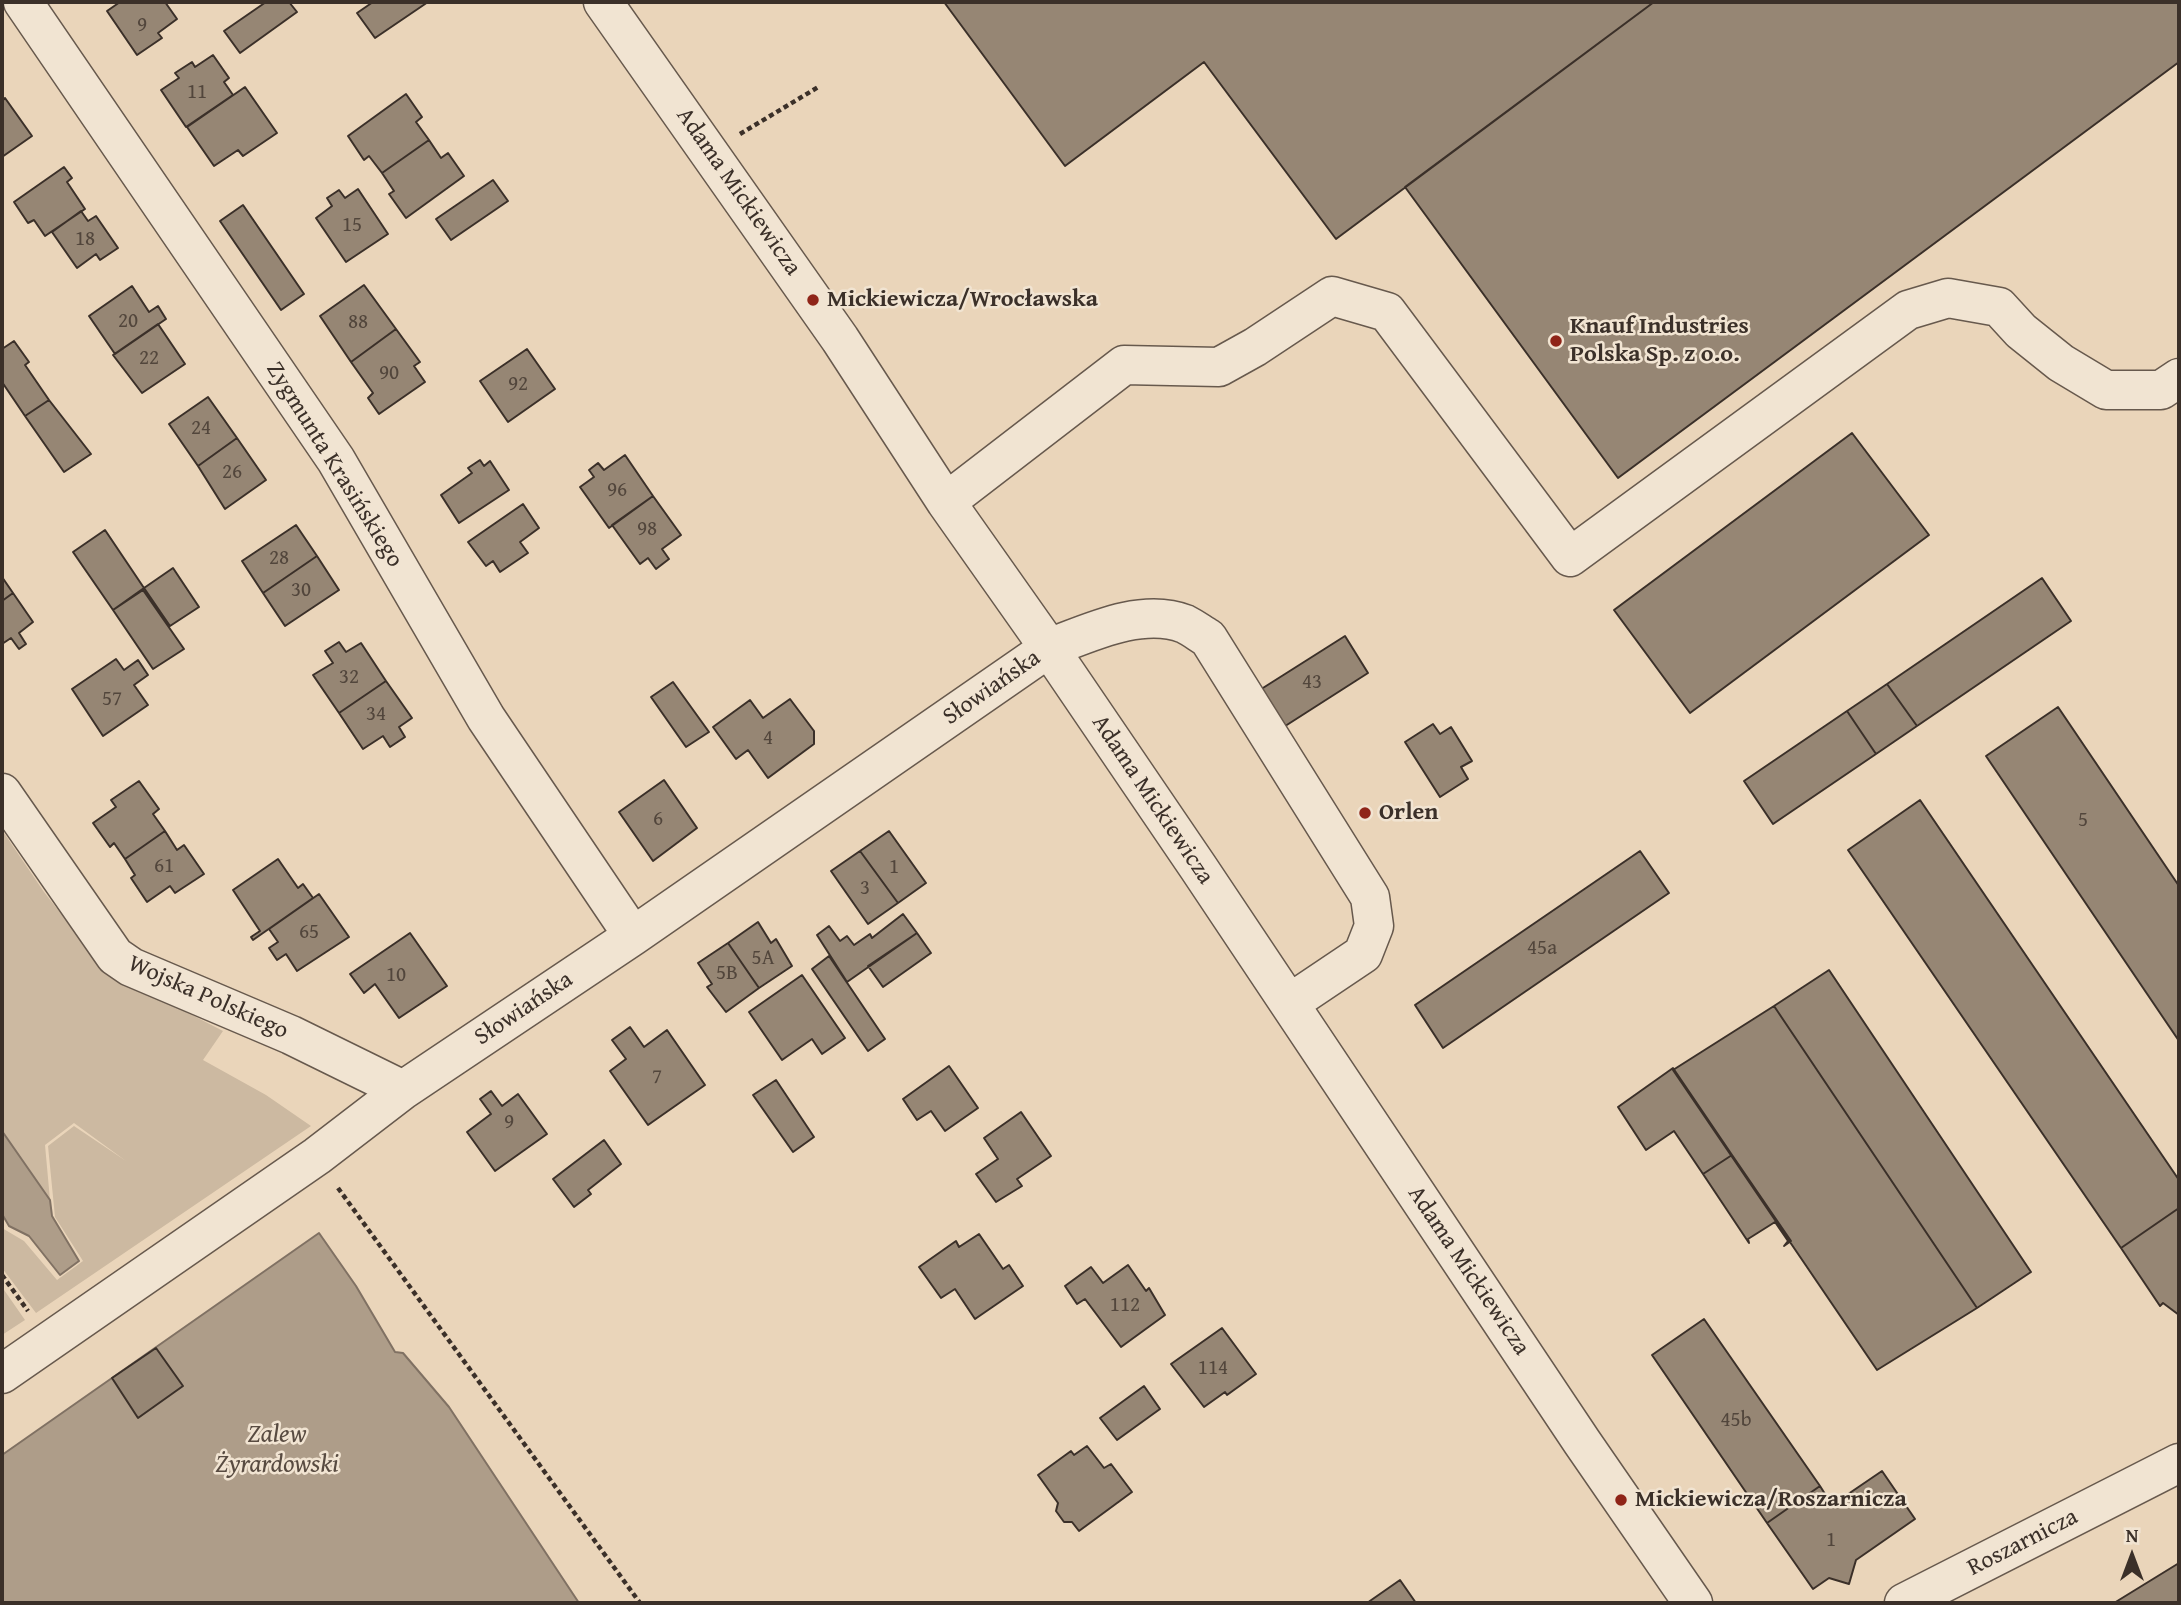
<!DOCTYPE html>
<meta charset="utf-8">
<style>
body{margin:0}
#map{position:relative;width:2181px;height:1605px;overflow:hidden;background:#ead5ba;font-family:"Gentium Book Plus",serif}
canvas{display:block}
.frame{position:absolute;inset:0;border:4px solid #3b3029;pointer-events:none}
.north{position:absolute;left:2097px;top:1521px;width:70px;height:70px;-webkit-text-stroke:5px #f1e4d2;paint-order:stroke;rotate:0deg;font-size:19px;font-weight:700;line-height:28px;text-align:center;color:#3b3029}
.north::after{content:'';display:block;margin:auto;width:24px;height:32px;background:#3b3029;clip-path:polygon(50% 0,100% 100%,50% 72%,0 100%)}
</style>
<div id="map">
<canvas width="2181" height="1605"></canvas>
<div class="frame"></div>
<div class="north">N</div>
</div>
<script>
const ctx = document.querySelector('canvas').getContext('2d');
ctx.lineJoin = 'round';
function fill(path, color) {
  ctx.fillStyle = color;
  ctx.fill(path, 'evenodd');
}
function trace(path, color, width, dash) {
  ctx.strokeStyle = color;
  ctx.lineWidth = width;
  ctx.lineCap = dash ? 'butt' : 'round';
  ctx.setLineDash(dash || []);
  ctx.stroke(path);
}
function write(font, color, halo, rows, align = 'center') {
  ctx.font = font + ' "Gentium Book Plus",serif';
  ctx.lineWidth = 5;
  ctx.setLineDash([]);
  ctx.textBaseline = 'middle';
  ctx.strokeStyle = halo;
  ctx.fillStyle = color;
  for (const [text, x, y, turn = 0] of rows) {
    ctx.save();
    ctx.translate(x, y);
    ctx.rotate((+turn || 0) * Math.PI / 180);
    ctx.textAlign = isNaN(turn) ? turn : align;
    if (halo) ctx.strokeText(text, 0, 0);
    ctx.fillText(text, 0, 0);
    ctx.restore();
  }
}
fill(new Path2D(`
 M2,830L44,892L105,970L223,1031L203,1060L266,1095L311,1126L36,1313L2,1268V1228L24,1241L57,1280L83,1261L55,1217L48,1146L74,1126L126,1161L74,1123L45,1145L50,1200L2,1131Z
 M2,1287L25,1320L2,1335Z`), '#ccb9a1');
const water = new Path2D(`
 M2,1131L50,1200L52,1216L79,1261L60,1275L29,1236L9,1226L2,1214Z
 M319,1233L356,1286L395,1352L403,1353L449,1407L579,1603H2V1455Z`);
fill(water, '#ae9d89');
trace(water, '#807163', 2);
const building = new Path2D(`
 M120,2H165L177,19L158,33L162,38L137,55L107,11Z
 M266,2H289L297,12L240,53L224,31Z
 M373,2H428L375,38L357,13Z
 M944,2H1654L1336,239L1204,62L1065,166Z
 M1654,2H2179V62L1618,478L1405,187Z
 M213,55L229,78L224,82L233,95L186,127L161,90L179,78L175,73L192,62L195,67Z
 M245,87L277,133L243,156L238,150L214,166L187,127Z
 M406,94L422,117L416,122L429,140L382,173L369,156L364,160L348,136Z
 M5,98L32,136L2,157V101Z
 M429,140L441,158L448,153L464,176L406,218L389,194L394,191L382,173Z
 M64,167L72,178L67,182L85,209L45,236L34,220L28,223L14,202Z
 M493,180L508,201L451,240L436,219Z
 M358,189L388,234L346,262L316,218L332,206L327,198L339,190L345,198Z
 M243,205L304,294L281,310L220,221Z
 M81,211L88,221L96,216L118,248L100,260L96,254L77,268L52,232Z
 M364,285L396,329L351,362L320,316Z
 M132,286L149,312L158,306L166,319L115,354L89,316Z
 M158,324L185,364L142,393L113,355Z
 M396,329L420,362L414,366L425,382L379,414L368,398L373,393L351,362Z
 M14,341L29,362L25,365L49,400L25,416L2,382V349Z
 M527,349L555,389L508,422L480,381Z
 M208,397L237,438L198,466L169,424Z
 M49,400L91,454L64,472L25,416Z
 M1852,433L1929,535L1690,713L1614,610Z
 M237,438L266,480L225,509L198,466Z
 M625,455L653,496L609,528L580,487L594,477L589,470L598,463L604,470Z
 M480,460L484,466L490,461L509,490L459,523L441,495L472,473L468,468Z
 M653,496L681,535L662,549L669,559L656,569L648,558L640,564L612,525Z
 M523,504L539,528L520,542L528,553L500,572L493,561L486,566L468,542Z
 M296,525L317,556L263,593L242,561Z
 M105,530L144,588L113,610L73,552Z
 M317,556L339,590L285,626L263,593Z
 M173,568L199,607L170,626L144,588Z
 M2,577L13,593L2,601Z
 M2042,578L2071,621L1917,726L1887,684Z
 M143,590L184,649L153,669L113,610Z
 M13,593L33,622L19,633L26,644L19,649L11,638L2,644V601Z
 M1345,636L1368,673L1279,730L1255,693Z
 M339,642L346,652L361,643L386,681L339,713L313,675L333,663L325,651Z
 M116,659L124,670L138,660L148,675L134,685L148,705L103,736L72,689Z
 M386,681L412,718L399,727L405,737L390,747L383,736L363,749L339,713Z
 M673,682L709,732L686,747L651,697Z
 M1887,684L1917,726L1876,754L1847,711Z
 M790,699L814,731V744L768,778L748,750L736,759L713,727L750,700L763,718Z
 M2058,707L2179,886V1041L1986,756Z
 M1847,711L1876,754L1773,824L1744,781Z
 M1433,724L1440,734L1451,727L1472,761L1461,767L1468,779L1440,797L1405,742Z
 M664,780L697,828L653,861L619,812Z
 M139,781L159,809L153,814L165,831L125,859L114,843L110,847L93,823L116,807L111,800Z
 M1920,800L2179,1180V1208L2121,1248L1848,850Z
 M165,831L177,850L184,845L204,874L175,893L170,886L147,902L131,878L135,875L125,859Z
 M889,831L926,883L898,903L860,851Z
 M860,851L898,903L868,924L831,871Z
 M1640,851L1669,893L1443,1048L1415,1005Z
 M278,859L298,888L303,884L313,898L253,940L251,937L260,931L233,890Z
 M319,894L349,937L297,971L286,954L277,960L269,948L278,942L269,929Z
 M903,914L917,933L847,982L817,935L829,926L840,941L847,936L854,945L870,934L872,938Z
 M758,922L771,943L776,939L792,966L759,988L728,943Z
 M410,933L447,986L399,1018L375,984L364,993L350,974Z
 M917,933L931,953L883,987L868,966Z
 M728,943L759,988L726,1012L707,987L712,984L698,963Z
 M829,956L885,1039L868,1051L812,969Z
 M1829,970L2031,1272L1977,1308L1774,1006Z
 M802,975L845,1038L822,1054L812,1039L782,1060L749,1012Z
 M1774,1006L1977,1308L1877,1370L1673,1070Z
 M630,1027L644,1047L667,1030L705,1085L648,1125L610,1071L626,1059L612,1040Z
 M949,1066L978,1108L945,1131L931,1111L917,1120L903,1099Z
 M1673,1068L1732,1155L1703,1174L1674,1131L1646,1150L1618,1107Z
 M776,1080L814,1137L793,1152L753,1095Z
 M491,1091L502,1106L518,1094L547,1134L495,1171L467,1132L491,1114L480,1099Z
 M1021,1112L1051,1156L1017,1179L1022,1186L996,1202L976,1174L998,1159L984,1138Z
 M604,1140L621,1164L588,1190L591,1194L574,1207L553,1179Z
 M1732,1155L1791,1241L1784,1246L1788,1241L1775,1222L1748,1239L1749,1243L1703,1174Z
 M2179,1208V1315L2163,1303L2160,1306L2121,1248Z
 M979,1234L1003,1269L1009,1265L1023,1286L975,1319L955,1289L941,1298L919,1267L956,1241L959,1247Z
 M1128,1265L1146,1291L1149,1288L1165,1315L1121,1347L1085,1299L1077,1304L1065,1286L1091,1267L1103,1283Z
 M1704,1319L1820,1486L1767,1523L1652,1355Z
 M1222,1328L1256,1374L1227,1395L1225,1392L1204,1407L1171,1364Z
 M156,1348L183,1386L138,1418L112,1378Z
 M1144,1386L1160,1409L1117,1440L1100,1418Z
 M1087,1446L1104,1468L1111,1464L1132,1492L1079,1531L1072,1522H1064L1056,1511L1058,1503L1038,1475L1071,1451L1074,1455Z
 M1882,1471L1915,1519L1856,1560L1849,1584L1829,1578L1813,1589L1767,1523L1820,1486L1832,1505Z
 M2179,1563V1603H2114Z
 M1400,1580L1416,1603H1367Z`);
fill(building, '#968674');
trace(building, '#3b3029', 2);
const minor = new Path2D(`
 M23,2L336,460L486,718L633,936
 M603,2L840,339L946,502L1049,648L1198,867L1582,1442L1693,1603
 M946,502L1124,365L1219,367L1255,347L1332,296L1387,312L1570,557L1908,310L1948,298L1999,307L2021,331L2061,363L2106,390H2161L2179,378
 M2,793L115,956L131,967L291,1035L403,1090
 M2,1374L317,1156L403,1090L633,936L1049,648C1089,633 1142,607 1185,624C1193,628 1201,634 1208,638L1370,897L1374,926L1363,954L1290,1003
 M1904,1603L2179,1463`);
trace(minor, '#67594d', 41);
trace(new Path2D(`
 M740,134L820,86
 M338,1188L640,1603
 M2,1275L28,1311`), '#3b3029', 4.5, [5, 3.5]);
trace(minor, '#f1e4d2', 38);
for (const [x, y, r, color] of [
 [813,300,7,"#8f2418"],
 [1556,341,7,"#8f2418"],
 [1365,813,7,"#8f2418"],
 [1621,1500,7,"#8f2418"]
]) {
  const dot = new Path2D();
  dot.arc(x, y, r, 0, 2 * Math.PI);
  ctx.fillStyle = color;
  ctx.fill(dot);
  trace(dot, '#f1e4d2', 2.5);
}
write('21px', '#52463c', null, [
 ["9",142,26],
 ["11",197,93],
 ["15",352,226],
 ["18",85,240],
 ["20",128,322],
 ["88",358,323],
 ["22",149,359],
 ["90",389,374],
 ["92",518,385],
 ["24",201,429],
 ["26",232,473],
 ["96",617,491],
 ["98",647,530],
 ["28",279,559],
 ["30",301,591],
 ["32",349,678],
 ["43",1312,683],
 ["57",112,700],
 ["34",376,715],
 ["4",768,739],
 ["6",658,820],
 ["5",2083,821],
 ["61",164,867],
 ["1",894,868],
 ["3",865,889],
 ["65",309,933],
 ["45a",1542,949],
 ["5A",763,959],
 ["5B",727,974],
 ["10",396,976],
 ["7",657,1078],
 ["9",509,1123],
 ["112",1125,1306],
 ["114",1213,1369],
 ["45b",1736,1421],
 ["1",1831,1541]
]);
write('24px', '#3b3029', '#f1e4d2', [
 ["Adama Mickiewicza",738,192,55],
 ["Zygmunta Krasińskiego",334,465,58],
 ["Słowiańska",992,688,-35],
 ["Adama Mickiewicza",1152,800,56],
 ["Wojska Polskiego",208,998,24],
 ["Słowiańska",524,1009,-34],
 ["Adama Mickiewicza",1468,1271,56],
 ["Roszarnicza",2023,1543,-27]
]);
write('bold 24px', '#3b3029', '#f1e4d2', [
 ["Mickiewicza/Wrocławska",827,300],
 ["Knauf Industries",1570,327],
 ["Polska Sp. z o.o.",1570,355],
 ["Orlen",1379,813],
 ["Mickiewicza/Roszarnicza",1635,1500]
], 'left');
write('italic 26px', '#584b41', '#f1e4d2', [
 ["Zalew",277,1435],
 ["Żyrardowski",277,1465]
]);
</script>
